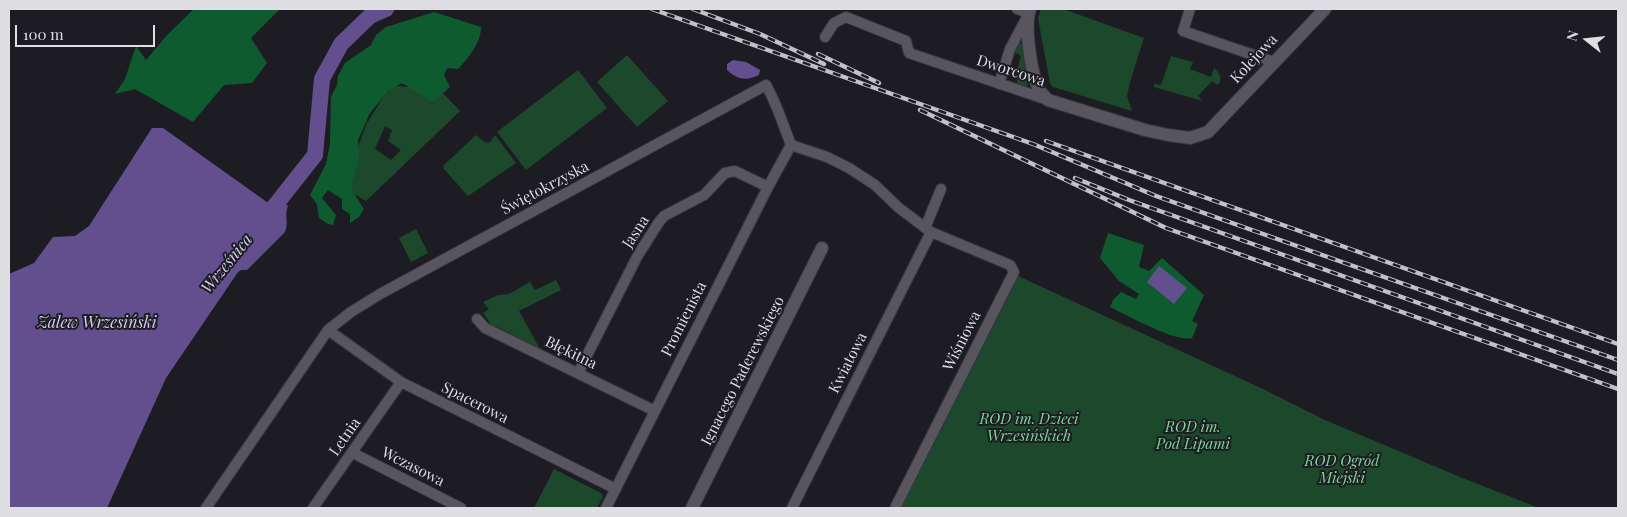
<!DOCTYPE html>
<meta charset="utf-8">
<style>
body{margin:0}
#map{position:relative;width:1627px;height:517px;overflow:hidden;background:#1e1c23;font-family:"Playfair Display",serif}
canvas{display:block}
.frame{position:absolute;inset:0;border:10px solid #dfdee3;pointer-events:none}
.north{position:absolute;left:1562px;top:15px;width:50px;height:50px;-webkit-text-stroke:4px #1e1c23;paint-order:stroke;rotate:286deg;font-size:14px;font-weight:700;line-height:20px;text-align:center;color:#dfdee3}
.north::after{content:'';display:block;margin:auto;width:18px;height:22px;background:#dfdee3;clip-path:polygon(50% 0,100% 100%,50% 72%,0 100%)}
.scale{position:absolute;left:15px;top:25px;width:140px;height:22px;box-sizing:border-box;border:2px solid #dfdee3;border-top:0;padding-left:6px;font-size:15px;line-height:18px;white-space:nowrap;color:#dfdee3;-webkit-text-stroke:4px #1e1c23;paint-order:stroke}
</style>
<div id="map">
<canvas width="1627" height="517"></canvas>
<div class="frame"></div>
<div class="north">N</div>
<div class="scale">100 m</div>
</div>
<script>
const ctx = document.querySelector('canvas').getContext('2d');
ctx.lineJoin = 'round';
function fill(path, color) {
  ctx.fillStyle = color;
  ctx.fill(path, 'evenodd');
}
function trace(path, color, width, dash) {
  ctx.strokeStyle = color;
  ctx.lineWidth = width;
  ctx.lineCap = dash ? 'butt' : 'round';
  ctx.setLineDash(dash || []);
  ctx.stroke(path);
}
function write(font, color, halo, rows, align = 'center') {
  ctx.font = font + ' "Playfair Display",serif';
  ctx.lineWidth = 4;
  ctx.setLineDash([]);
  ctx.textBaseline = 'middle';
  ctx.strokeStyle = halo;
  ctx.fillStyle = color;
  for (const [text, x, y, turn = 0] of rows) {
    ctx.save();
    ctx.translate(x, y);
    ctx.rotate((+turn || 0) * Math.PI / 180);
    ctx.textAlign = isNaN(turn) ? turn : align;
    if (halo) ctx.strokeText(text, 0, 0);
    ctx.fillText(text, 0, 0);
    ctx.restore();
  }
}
fill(new Path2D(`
 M1041,9H1063L1144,38L1130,82L1127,96L1132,111L1053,87L1050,83L1038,18Z
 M1019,43L1022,44L1029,84L1023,87L1017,83V70L1021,56L1013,51Z
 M627,55L668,101L637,127L597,82Z
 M1171,56L1193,62L1190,69L1211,77L1214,68C1220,73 1223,79 1218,85L1212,81L1198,96L1203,101L1154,87V84L1161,85Z
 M578,70L607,108L526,170L497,132Z
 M397,86L429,89L444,94L460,111L366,201L349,191L358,147L366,125L385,94L392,88ZM385,126L392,130L388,141L401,150L391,160L375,149Z
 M476,135L486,143L490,142L495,135L516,163L468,196L444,169L443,166Z
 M416,229L428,253L411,262L399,238Z
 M1018,276L1263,389L1325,420L1460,477L1539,508H901Z
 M556,280L561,290L519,311L540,349L498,327H493L483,313L489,309L483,302L498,295L509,294L530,282L535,290Z
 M554,469L601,493L603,496L597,508H534Z`), '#1c492c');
fill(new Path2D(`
 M194,9H280L251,38L267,63L252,83L224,85L193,122L135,89L115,94L125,79L136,46L146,60L167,35Z
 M434,12L481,27C481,43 469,57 458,69L447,68L444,75L450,87L433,102L402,83L388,91L370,113L358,140L359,157L351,189L364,209L359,217L350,223V214L342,209V199L328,190L322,198L336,215L333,225L328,224L319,218L317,204L310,195L326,164L330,144L331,97L337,85L338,76L345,63L371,45L376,35L386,27Z
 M1108,233L1144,245L1139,267L1149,271L1162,258L1204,295L1192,321L1198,324L1192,338C1176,343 1127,315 1110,307L1113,300L1121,292L1136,299L1139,294L1119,281L1100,258Z`), '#0f5b30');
fill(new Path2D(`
 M733,60L746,62L760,70L759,75C747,81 737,80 727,70V64Z
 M152,128H163L271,205L278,199L288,206C284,215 289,223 285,232L247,270H241L238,272L166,378L107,508H9V274L34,263L53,237L75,236L89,226Z
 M1159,266L1187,288L1174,304L1147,282Z`), '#644f8e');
trace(new Path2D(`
 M266,217L315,155L322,79L341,44L370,16L386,9`), '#644f8e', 16);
const street = new Path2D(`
 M1190,9L1183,31L1274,62
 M825,37L834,23L846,17L906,41L909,53L1048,100
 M999,84L1010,49L1029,13L1017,9
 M925,228L941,189
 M477,319L485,328L655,411
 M328,330L401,382L616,489
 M578,373L638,255L659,222L664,216L704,195L725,173L735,171L768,187
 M353,453L461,508
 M206,508L328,330L351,312L380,294L766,85C777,104 783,125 791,145L827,157L849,168L875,185L899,208L931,232L1010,265L1014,272L895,508
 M313,508L401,382
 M606,508L768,187L791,145
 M792,508L931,232`);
const secondary = new Path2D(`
 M1030,9C1024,25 1031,75 1040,91C1042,94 1045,97 1048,100L1145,130L1168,135L1190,138L1208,132L1325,9
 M692,508L822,248`);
trace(street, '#37363c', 12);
trace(secondary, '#37363c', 14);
trace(street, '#58555e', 10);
trace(secondary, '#58555e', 12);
const rail = new Path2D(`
 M652,9L1033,144L1156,196L1618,360
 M693,9L760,34L824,64
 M818,54L879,83
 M920,110L1166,228L1618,389
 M1046,141L1618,344
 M1075,178L1129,200L1618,374`);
trace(rail, '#c2c1c6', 4.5);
trace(rail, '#1e1c23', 2.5, [8]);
write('15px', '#dfdee3', '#1e1c23', [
 ["Kolejowa",1254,59,-47],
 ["Dworcowa",1011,71,18],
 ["Świętokrzyska",545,188,-28],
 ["Jasna",636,232,-57],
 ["Promienista",684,319,-63],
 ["Wiśniowa",962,341,-63],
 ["Błękitna",571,353,26],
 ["Kwiatowa",848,363,-63],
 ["Ignacego Paderewskiego",743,371,-63],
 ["Spacerowa",475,403,27],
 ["Letnia",345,437,-55],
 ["Wczasowa",413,467,27]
]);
write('italic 15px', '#79d896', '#1e1c23', [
 ["ROD im. Dzieci",1029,419],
 ["Wrzesińskich",1029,436],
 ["ROD im.",1193,427],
 ["Pod Lipami",1193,444],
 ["ROD Ogród",1342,461],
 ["Miejski",1342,478]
]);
write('italic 16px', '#d7cdf2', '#1e1c23', [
 ["Wrześnica",227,264,-51],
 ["Zalew Wrzesiński",97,323]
]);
</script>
